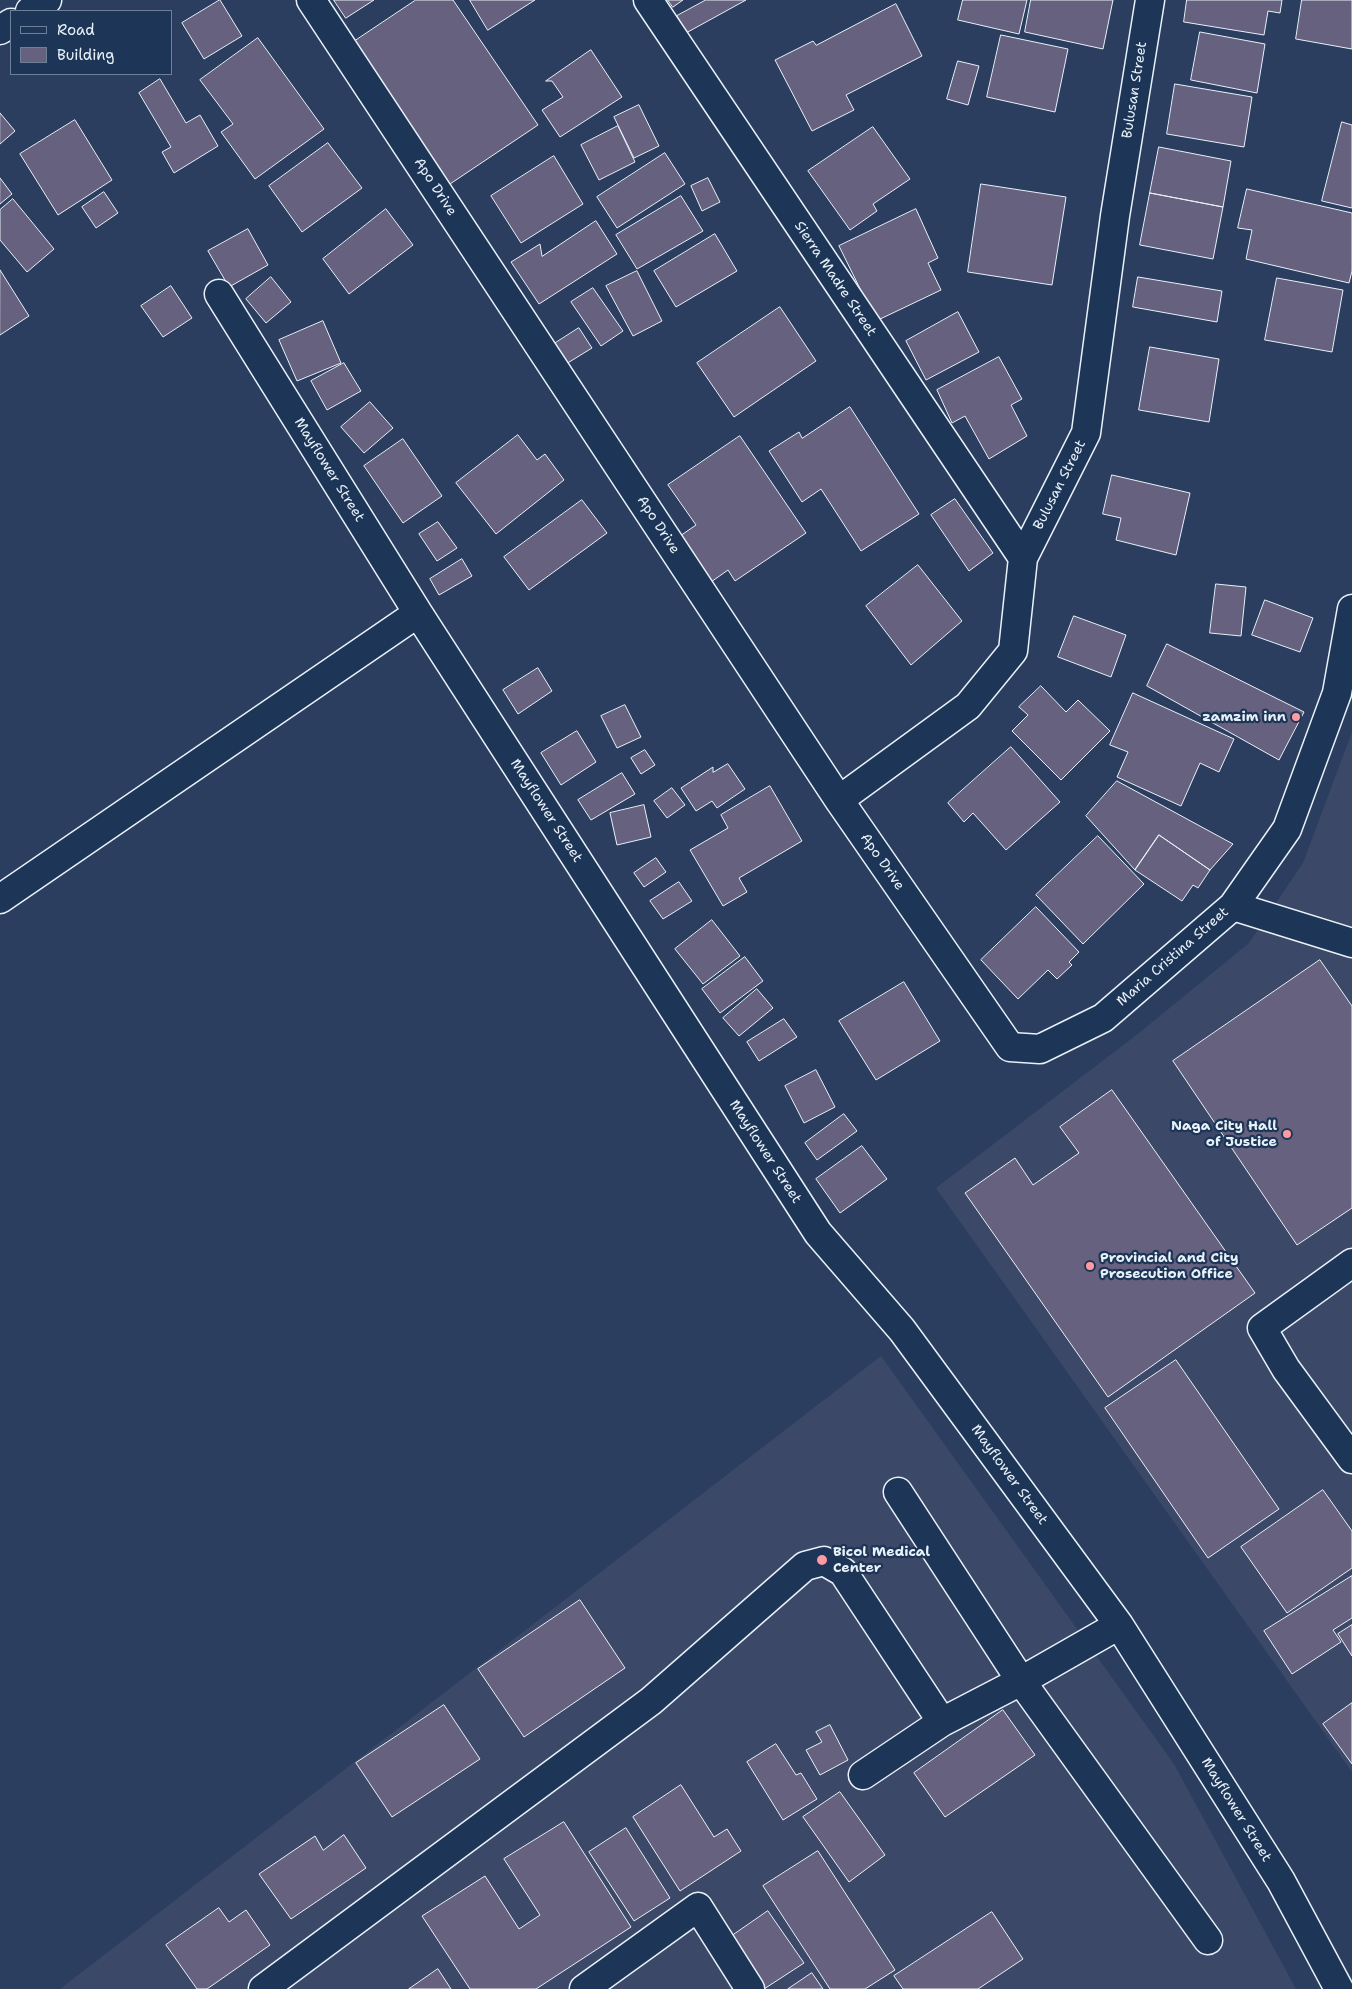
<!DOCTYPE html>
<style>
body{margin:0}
#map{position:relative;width:1352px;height:1989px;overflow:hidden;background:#2b3e5f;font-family:"Shantell Sans",sans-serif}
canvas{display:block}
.legend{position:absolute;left:10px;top:10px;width:162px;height:65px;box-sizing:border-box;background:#1d3557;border:1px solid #6e8097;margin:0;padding:6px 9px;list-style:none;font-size:15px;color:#e8f1f8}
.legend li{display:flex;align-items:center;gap:10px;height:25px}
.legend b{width:25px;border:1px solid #6e8097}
</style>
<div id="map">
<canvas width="1352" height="1989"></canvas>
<ul class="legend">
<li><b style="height:6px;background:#1d3557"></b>Road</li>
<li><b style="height:14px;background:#65617e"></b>Building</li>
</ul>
</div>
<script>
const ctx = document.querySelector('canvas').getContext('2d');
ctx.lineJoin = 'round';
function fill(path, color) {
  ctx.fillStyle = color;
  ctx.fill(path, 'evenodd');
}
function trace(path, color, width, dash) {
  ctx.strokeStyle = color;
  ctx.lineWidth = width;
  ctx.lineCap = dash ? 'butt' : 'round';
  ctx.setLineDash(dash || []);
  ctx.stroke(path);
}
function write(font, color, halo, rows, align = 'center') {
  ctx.font = font + ' "Shantell Sans",sans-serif';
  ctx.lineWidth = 4.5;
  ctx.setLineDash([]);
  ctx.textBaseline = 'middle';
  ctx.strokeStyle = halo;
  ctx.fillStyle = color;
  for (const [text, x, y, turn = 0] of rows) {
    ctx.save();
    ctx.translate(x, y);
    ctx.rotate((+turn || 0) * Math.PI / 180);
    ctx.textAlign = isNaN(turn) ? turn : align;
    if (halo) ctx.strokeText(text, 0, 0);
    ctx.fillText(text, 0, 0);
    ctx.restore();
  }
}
fill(new Path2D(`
 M1352,732V1772L936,1188L1139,1033L1249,943L1303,863Z
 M881,1356L1174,1764L1296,1989H60Z`), '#3c4868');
const building = new Path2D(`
 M220,0L242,36L204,59L182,23Z
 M334,0H374L346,18Z
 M416,0H453L538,125L447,186L352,43Z
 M470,0H535L488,30Z
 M668,0H683L673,7Z
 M706,0H746L686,33L677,16Z
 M963,0H1027L1019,34L958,20Z
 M1031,0H1113L1103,49L1025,32Z
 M1187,0H1282L1280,13L1268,11L1264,35L1184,22Z
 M1302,0H1352V49L1296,39Z
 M896,4L922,56L846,95L854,110L812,131L775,60L813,41L816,45Z
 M1200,32L1265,44L1257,93L1191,80Z
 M1001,35L1068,49L1055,112L987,97Z
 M258,38L324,129L255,179L221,132L233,124L200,80Z
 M591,50L622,97L560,137L542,110L563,97L552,81H546Z
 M958,61L979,66L968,105L947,99Z
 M160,79L186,123L200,115L218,146L174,173L162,152L171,147L139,93Z
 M1175,84L1252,97L1244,147L1167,134Z
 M639,105L659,146L634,158L614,117Z
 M0,113L15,131L0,144Z
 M75,120L112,180L58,215L20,154Z
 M1342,122L1352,125V208L1322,201Z
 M618,126L635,162L599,180L581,145Z
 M873,127L910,179L873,204L877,211L850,230L808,171Z
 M328,143L362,188L302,232L269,186Z
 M1159,147L1231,161L1223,207L1150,193Z
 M665,153L685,184L617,228L597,197Z
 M554,156L583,204L521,243L491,196Z
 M0,178L12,194L0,204Z
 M708,178L720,202L702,211L691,186Z
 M981,184L1066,197L1052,285L968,272Z
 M1247,189L1352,213V271L1349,283L1246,259L1252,230L1238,228Z
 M104,192L118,213L96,228L82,207Z
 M1150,193L1223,207L1213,259L1140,245Z
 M681,196L703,231L637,269L616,235Z
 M13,199L54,249L27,272L0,240V210Z
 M386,209L413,245L349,294L323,259Z
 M916,209L938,258L928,263L941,290L876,321L839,246Z
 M596,221L617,254L539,304L511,262L540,244L542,256Z
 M248,229L268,265L229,287L208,251Z
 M715,234L737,271L676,307L654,271Z
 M0,270L29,316L0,335Z
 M637,271L662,321L633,336L606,286Z
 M271,277L291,302L266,323L246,299Z
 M1138,277L1222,291L1217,322L1133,307Z
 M1277,278L1343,290L1332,352L1265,340Z
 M171,286L192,318L163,337L141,306Z
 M593,288L623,331L601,346L571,302Z
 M780,307L816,361L734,417L697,363Z
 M958,312L979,352L926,380L906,341Z
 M323,321L341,363L297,381L279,340Z
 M579,328L592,348L566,364L554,344Z
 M1150,347L1219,359L1209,422L1139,410Z
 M999,357L1022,399L1011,405L1027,436L989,459L965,416L952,423L937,390Z
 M344,363L361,391L327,410L311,381Z
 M370,402L393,428L364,453L341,427Z
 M850,407L919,514L861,551L821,489L802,502L769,451L799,432L802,438Z
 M518,435L537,460L545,454L564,480L496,534L456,483Z
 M740,436L806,533L735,581L728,570L711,582L680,536L696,525L668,485Z
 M403,439L442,496L403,523L364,466Z
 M1112,475L1190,493L1176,555L1116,540L1121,518L1103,514Z
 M955,499L993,553L969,571L931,515Z
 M582,500L607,533L529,590L504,557Z
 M438,522L457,548L437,561L419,534Z
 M462,559L472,576L439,595L430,579Z
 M918,565L962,621L911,665L866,606Z
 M1216,584L1246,587L1241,636L1210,633Z
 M1265,600L1313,618L1300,652L1252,635Z
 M1074,616L1126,635L1111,677L1058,657Z
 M1167,644L1304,712L1279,760L1147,686Z
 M538,668L552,691L518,714L503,690Z
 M1041,686L1066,712L1078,700L1110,731L1061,780L1012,731L1028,715L1019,707Z
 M1133,693L1234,739L1219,772L1200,763L1181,806L1117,777L1128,752L1110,745Z
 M625,705L641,737L617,748L601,716Z
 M577,731L596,762L561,785L541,753Z
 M1011,747L1060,802L1006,850L973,813L964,822L948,803Z
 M645,750L655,765L641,774L631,758Z
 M728,764L745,789L717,808L712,801L696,811L681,788L713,767V772Z
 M622,773L635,794L591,820L578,800Z
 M1117,781L1233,844L1210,870L1159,835L1135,870L1086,816Z
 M770,786L802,841L739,878L747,892L723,906L690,850L728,828L721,815Z
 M672,788L685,805L667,818L654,801Z
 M644,805L651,837L617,845L610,813Z
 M1159,835L1210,870L1198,888L1193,885L1182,901L1135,870Z
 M1098,836L1144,884L1083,944L1036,895Z
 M656,858L666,872L644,887L634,873Z
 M679,882L692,901L663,919L650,901Z
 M1036,907L1079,952L1069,962L1072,965L1057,979L1048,970L1018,999L981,960Z
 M712,920L740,956L703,984L675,949Z
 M745,957L763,981L720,1013L702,989Z
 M1320,960L1352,1006V1208L1297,1245L1173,1061Z
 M904,982L940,1041L876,1080L839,1021Z
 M757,989L773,1008L739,1036L723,1018Z
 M784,1019L797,1037L759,1061L747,1042Z
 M816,1070L835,1107L804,1123L785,1086Z
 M1112,1090L1255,1293L1108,1397L965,1193L1015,1158L1033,1185L1079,1153L1060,1127Z
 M844,1114L857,1131L817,1160L805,1143Z
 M862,1146L887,1179L840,1213L816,1179Z
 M1176,1360L1279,1509L1208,1558L1105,1408Z
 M1323,1490L1352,1531V1568L1287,1613L1241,1547Z
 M1352,1576V1618L1333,1630L1341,1642L1292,1674L1264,1631Z
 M580,1600L625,1668L524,1737L478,1669Z
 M1352,1625V1656L1338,1634Z
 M1352,1703V1764L1323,1724Z
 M444,1705L480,1759L392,1817L356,1763Z
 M1003,1710L1035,1755L945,1817L914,1773Z
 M830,1725L848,1760L820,1775L806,1750L822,1742L816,1732Z
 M776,1744L796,1775L801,1773L817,1799L783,1820L747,1762Z
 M681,1785L714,1837L727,1829L741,1851L680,1891L633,1817Z
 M840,1792L885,1855L849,1882L803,1817Z
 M564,1822L631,1927L536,1989H470L422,1916L485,1876L519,1929L540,1915L504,1859Z
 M626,1828L670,1898L634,1921L589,1852Z
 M344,1835L366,1868L291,1919L259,1874L315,1836L323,1850Z
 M818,1851L895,1970L865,1989H830L763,1886Z
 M219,1908L229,1922L246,1910L270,1945L207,1989H197L166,1945Z
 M768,1911L804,1963L764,1989L729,1938Z
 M992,1912L1023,1959L978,1989H903L894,1976Z
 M438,1969L451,1989H409Z
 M812,1973L823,1989H788Z`);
fill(building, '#65617e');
trace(building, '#e8f1f8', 1);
const minor = new Path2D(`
 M311,0L839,800L1010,1047L1040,1049L1103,1018L1233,906L1287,829L1337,693L1352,609
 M648,0L1023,558
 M30,11L47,0
 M0,30L11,23
 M219,294L418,613L818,1233L902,1330L1119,1625L1281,1881L1339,1989
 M839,800L968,706L1013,651L1023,558L1086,433L1115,216L1150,0
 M0,899L418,613
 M1233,906L1352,943
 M1352,1263L1262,1328L1286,1369L1352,1459
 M898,1492L1021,1681L1208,1940
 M863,1775L942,1722L1021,1681L1119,1625
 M263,1989L651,1701L805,1566L824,1561L843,1572L942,1722
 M584,1989L698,1907L750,1989`);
trace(minor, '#e8f1f8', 31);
trace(minor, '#1d3557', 28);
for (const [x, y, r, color] of [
 [1296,717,5,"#ff9aa2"],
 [1287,1134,5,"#ff9aa2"],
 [1090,1266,5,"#ff9aa2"],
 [822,1560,6,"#ff9aa2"]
]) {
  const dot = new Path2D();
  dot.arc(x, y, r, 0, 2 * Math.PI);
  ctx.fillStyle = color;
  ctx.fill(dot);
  trace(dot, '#1d3557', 2);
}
write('14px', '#e8f1f8', '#1d3557', [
 ["Bulusan Street",1135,90,-81],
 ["Apo Drive",435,187,57],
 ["Sierra Madre Street",835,279,56],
 ["Mayflower Street",329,470,58],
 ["Bulusan Street",1060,485,-63],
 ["Apo Drive",658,525,57],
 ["Mayflower Street",546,811,57],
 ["Apo Drive",882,862,55],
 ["Maria Cristina Street",1173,957,-41],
 ["Mayflower Street",765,1152,57],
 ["Mayflower Street",1009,1475,54],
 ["Mayflower Street",1236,1810,58]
]);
write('bold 14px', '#e8f1f8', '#1d3557', [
 ["zamzim inn",1286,717],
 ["Naga City Hall",1277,1126],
 ["of Justice",1277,1142],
 ["Provincial and City",1100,1258,"left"],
 ["Prosecution Office",1100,1274,"left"],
 ["Bicol Medical",833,1552,"left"],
 ["Center",833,1568,"left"]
], 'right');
</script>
